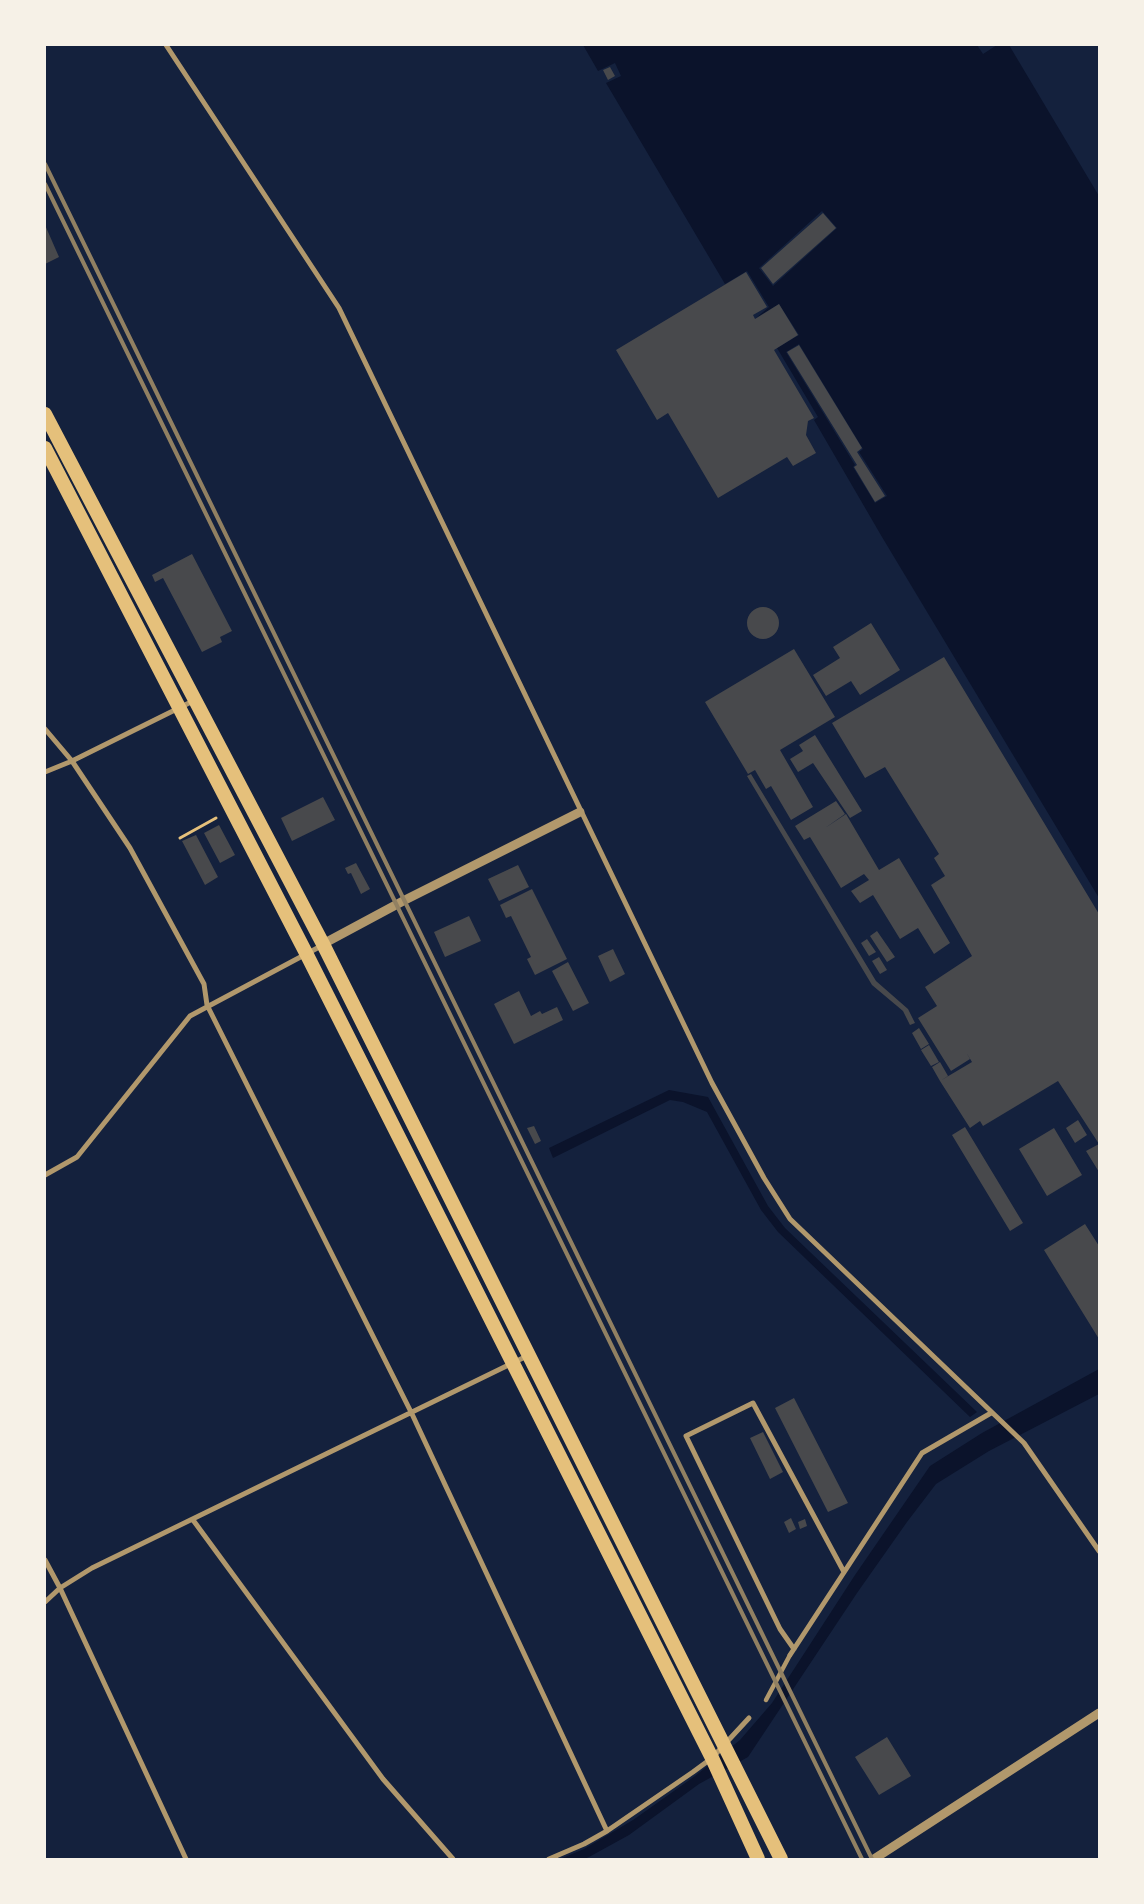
<!DOCTYPE html>
<style>
body{margin:0}
#map{position:relative;width:1144px;height:1904px;overflow:hidden;background:#14213d;font-family:Karla,sans-serif}
canvas{display:block}
.frame{position:absolute;inset:0;border:46px solid #f6f1e7;pointer-events:none}
</style>
<div id="map">
<canvas width="1144" height="1904"></canvas>
<div class="frame"></div>
</div>
<script>
const ctx = document.querySelector('canvas').getContext('2d');
ctx.lineJoin = 'round';
function fill(path, color) {
  ctx.fillStyle = color;
  ctx.fill(path, 'evenodd');
}
function trace(path, color, width, dash) {
  ctx.strokeStyle = color;
  ctx.lineWidth = width;
  ctx.lineCap = dash ? 'butt' : 'round';
  ctx.setLineDash(dash || []);
  ctx.stroke(path);
}
fill(new Path2D(`
 M583,45H977L983,54L997,45H1009L1099,196V898L882,537L814,420L818,417L777,348L799,335L779,304L756,318L769,307L747,271L725,284L606,83L621,76L615,63L598,71ZM822,211L837,228L773,286L759,268ZM799,344L863,449L859,452L887,496L875,503L853,467L855,465L786,352Z
 M669,1090L708,1097L768,1206L785,1228L977,1412L970,1417L778,1232L761,1210L707,1112L683,1102L670,1100L553,1158L549,1148Z
 M1099,1369V1394L989,1451L936,1484L907,1522L857,1593L748,1757L699,1784L629,1835L589,1857L584,1859H560L584,1849L633,1820L695,1776L740,1740L772,1703L855,1575L930,1466L982,1433Z`), '#0b132b');
fill(new Path2D(`
 M610,67L615,76L608,80L603,70Z
 M823,213L836,228L773,284L761,268Z
 M45,225L59,257L45,264Z
 M746,272L767,307L753,315L755,319L779,304L798,335L774,350L814,418L808,421L806,435L816,453L793,466L787,457L718,498L668,413L657,420L616,350Z
 M799,345L862,448L857,452L885,496L875,502L854,467L857,465L787,352Z
 M192,554L232,631L220,637L222,642L202,652L163,578L155,582L152,575Z
 M747 623a16 16 0 1 1 32 0a16 16 0 1 1-32 0Z
 M871,623L900,670L860,695L851,681L826,696L813,675L840,658L833,647Z
 M794,649L835,717L780,750L813,807L791,820L771,786L766,789L755,770L748,774L705,702Z
 M944,657L1099,914V1172L1086,1151L1099,1144L1058,1081L983,1126L980,1121L970,1128L940,1081L972,1062L966,1052L970,1059L951,1071L918,1018L937,1006L925,987L972,956L931,885L945,876L934,858L939,854L885,767L865,778L832,723Z
 M815,735L862,811L850,818L813,763L798,772L790,759L803,751L799,745Z
 M751,774L876,981L908,1009L915,1023L910,1025L903,1011L872,985L747,776Z
 M323,797L335,820L292,841L281,818Z
 M836,801L845,814L825,828L846,814L879,870L899,858L950,943L934,954L918,928L900,939L873,895L860,903L851,891L869,880L864,874L841,888L810,837L804,840L795,826Z
 M219,825L235,855L220,863L204,833Z
 M196,835L218,877L205,885L182,841Z
 M356,863L370,889L361,894L351,873L348,874L345,868Z
 M518,865L529,887L499,901L488,879Z
 M532,889L567,959L535,975L527,959L531,957L511,916L506,918L500,905Z
 M469,916L481,941L445,957L434,932Z
 M877,931L895,957L887,962L870,936Z
 M867,939L876,952L869,956L861,943Z
 M613,949L625,974L610,982L598,956Z
 M879,957L887,970L880,974L872,961Z
 M568,962L589,1003L573,1011L552,971Z
 M519,991L531,1016L540,1011L542,1014L557,1007L563,1020L514,1044L494,1004Z
 M919,1028L929,1044L921,1049L912,1033Z
 M929,1045L939,1062L931,1066L921,1050Z
 M940,1062L948,1076L940,1081L932,1067Z
 M1078,1120L1087,1135L1075,1143L1066,1128Z
 M534,1126L541,1141L535,1144L527,1128Z
 M965,1127L1023,1223L1010,1231L952,1135Z
 M1054,1128L1082,1175L1047,1196L1019,1149Z
 M1085,1224L1099,1246V1339L1044,1250Z
 M794,1398L848,1503L828,1512L775,1408Z
 M763,1432L783,1472L770,1479L750,1438Z
 M791,1518L796,1529L789,1533L784,1522Z
 M805,1519L807,1526L800,1529L798,1522Z
 M887,1737L911,1776L879,1795L855,1757Z`), '#48494c');
trace(new Path2D(`
 M180,838L216,818`), '#e5c07b', 3);
trace(new Path2D(`
 M766,1700L790,1655`), '#b1986c', 4.5);
trace(new Path2D(`
 M166,45L339,308L712,1083L764,1178L790,1219L1024,1443L1099,1551
 M45,729L72,761L130,848L204,984L207,1005L412,1414L607,1831
 M45,772L72,761L193,701
 M45,1175L77,1157L190,1016L323,945
 M193,1520L383,1779L453,1859
 M45,1560L60,1588L186,1859
 M45,1602L60,1588L92,1568L527,1356
 M794,1649L780,1629L686,1436L753,1403L844,1572
 M790,1655L922,1453L991,1413
 M549,1859L584,1844L607,1831L693,1772L712,1758L749,1718`), '#b1986c', 5);
trace(new Path2D(`
 M323,944L405,900L580,812
 M874,1859L1099,1713`), '#b1986c', 9);
trace(new Path2D(`
 M45,414L323,944L781,1859
 M45,448L306,953L712,1758L758,1859`), '#e5c07b', 14);
trace(new Path2D(`
 M45,164L872,1859
 M45,184L862,1859`), '#918062', 4);
</script>
